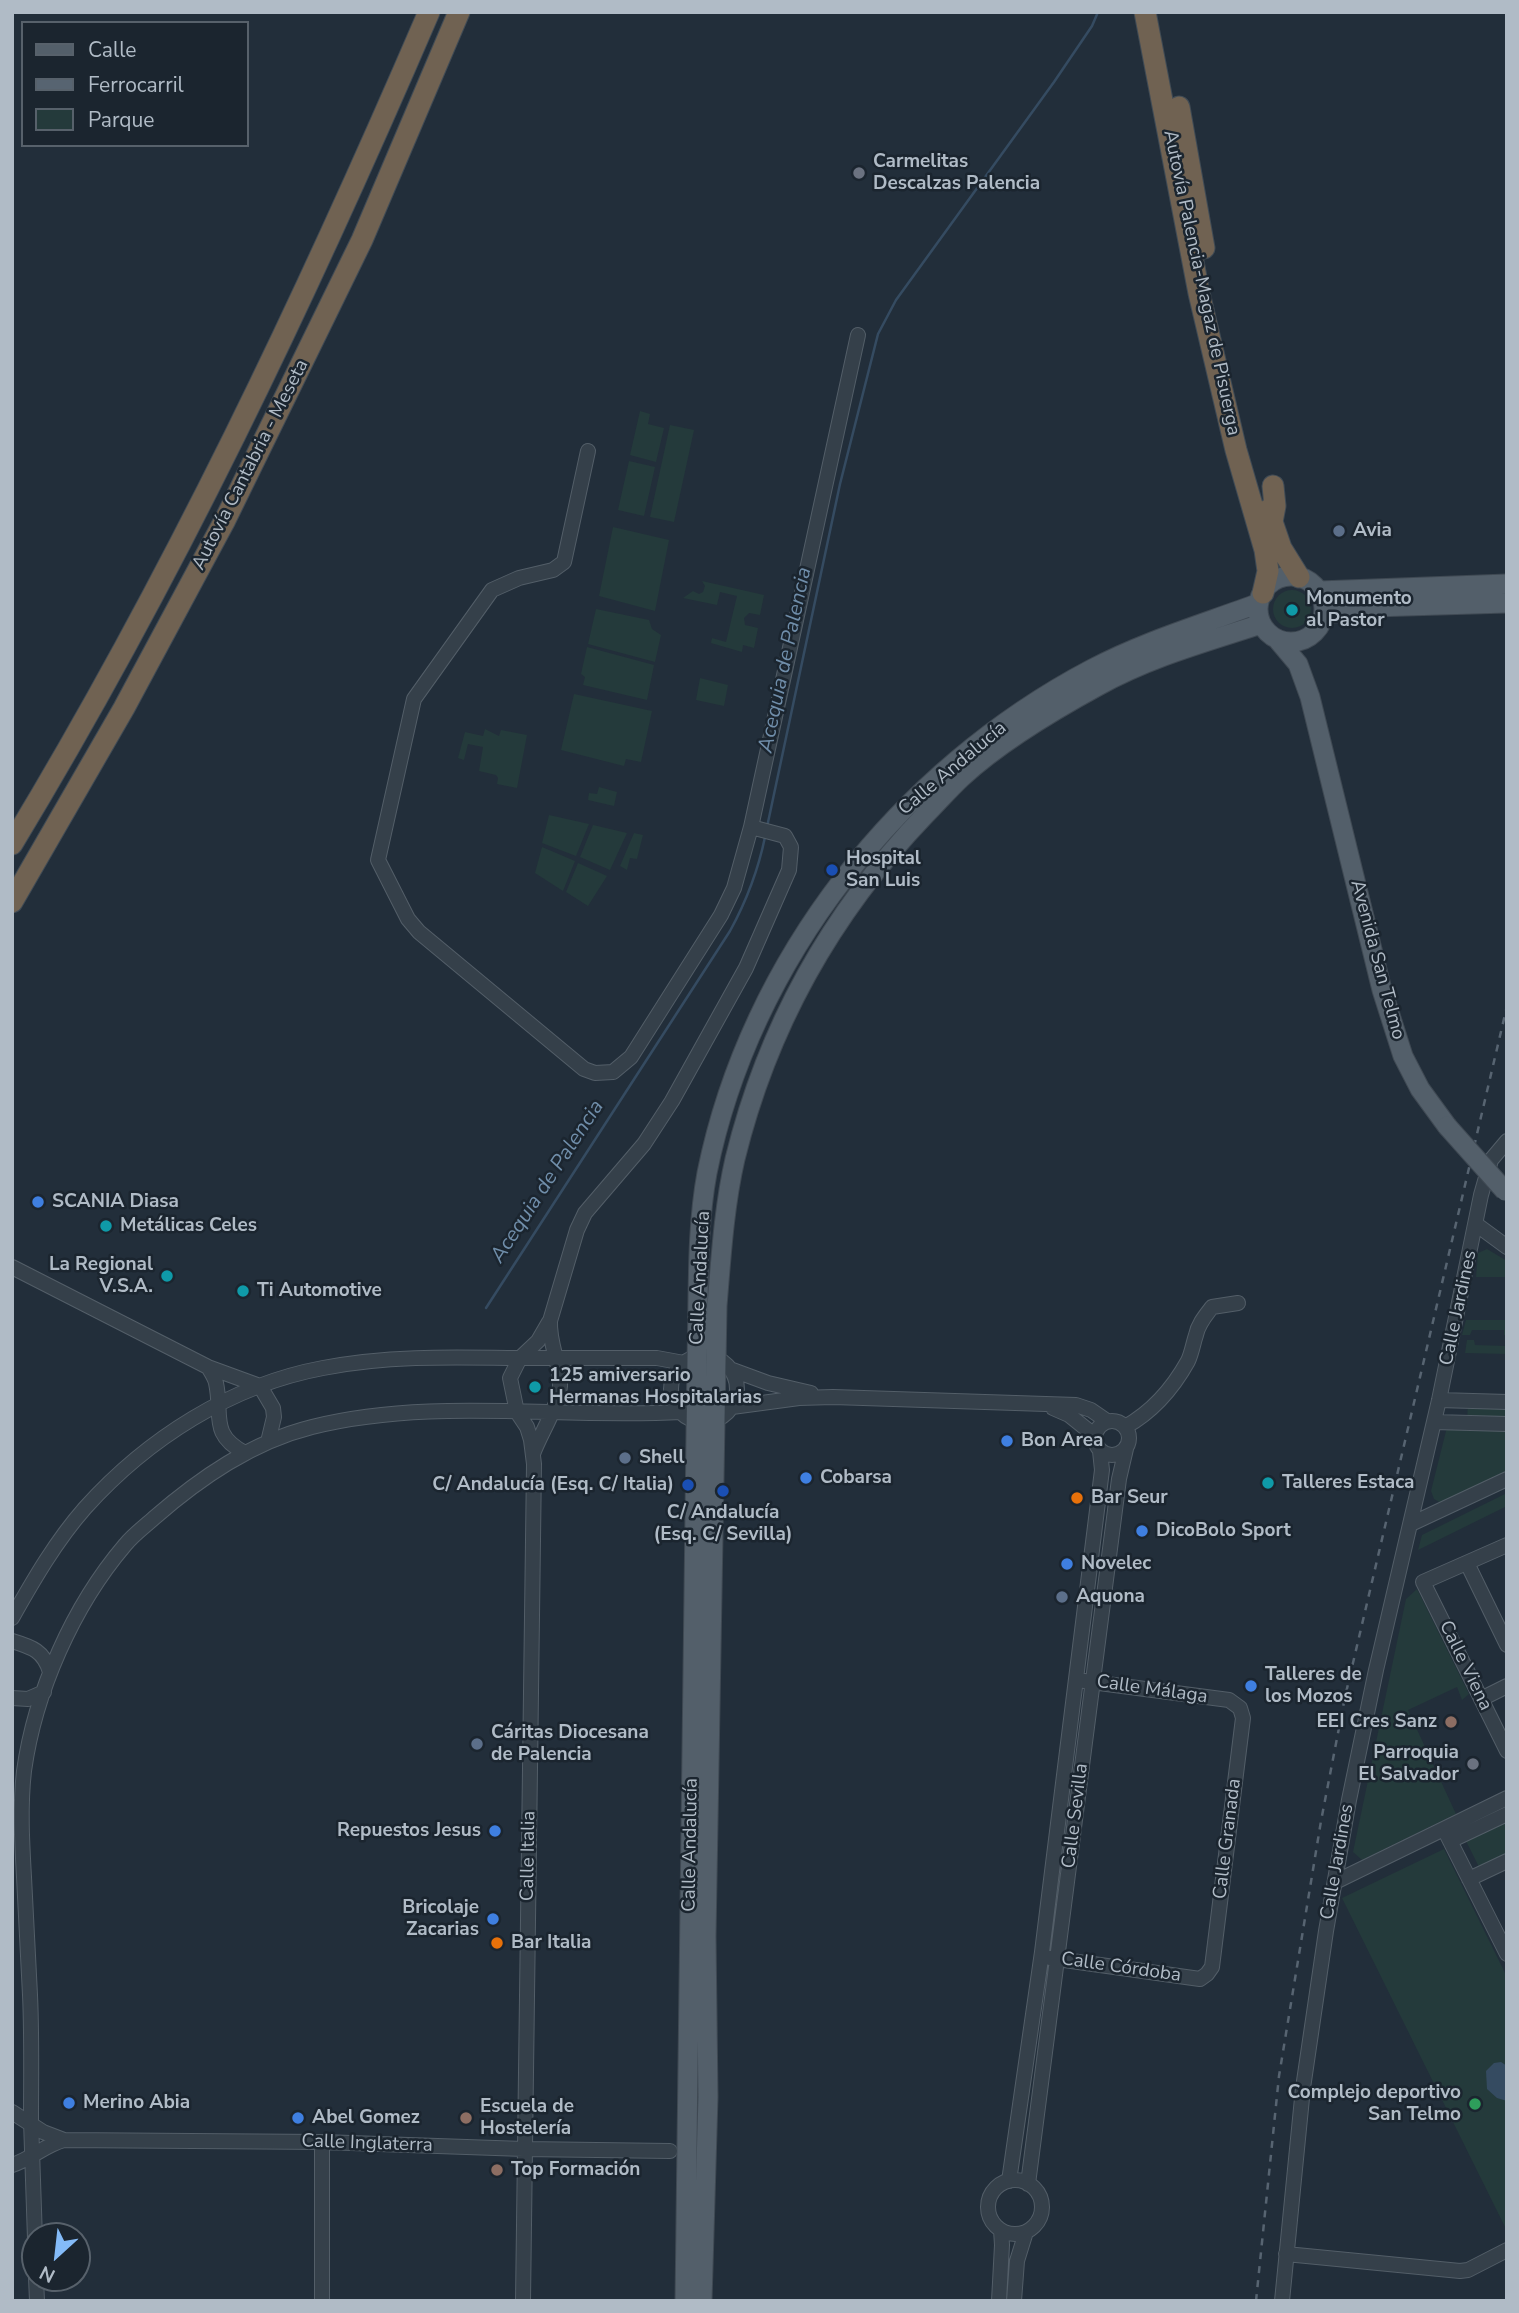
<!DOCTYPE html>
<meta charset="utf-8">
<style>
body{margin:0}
#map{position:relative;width:1519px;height:2313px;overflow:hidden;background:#222e3a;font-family:"Nunito Sans",sans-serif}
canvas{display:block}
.frame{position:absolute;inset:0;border:14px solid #b0bbc6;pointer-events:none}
.legend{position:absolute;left:21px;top:21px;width:228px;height:126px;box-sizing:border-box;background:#1b252f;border:2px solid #57616b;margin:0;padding:9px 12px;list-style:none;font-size:21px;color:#b0bbc6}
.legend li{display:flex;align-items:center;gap:14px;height:35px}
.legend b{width:35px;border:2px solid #57616b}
.north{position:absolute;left:21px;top:2222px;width:70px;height:70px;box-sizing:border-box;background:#1b252f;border:2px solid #57616b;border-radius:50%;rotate:207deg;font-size:19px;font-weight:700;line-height:28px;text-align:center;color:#b0bbc6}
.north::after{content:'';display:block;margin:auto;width:24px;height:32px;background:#84bbf8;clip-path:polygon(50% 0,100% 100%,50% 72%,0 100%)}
</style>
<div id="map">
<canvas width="1519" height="2313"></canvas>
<div class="frame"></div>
<ul class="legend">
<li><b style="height:9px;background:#535f6a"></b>Calle</li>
<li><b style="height:9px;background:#576471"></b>Ferrocarril</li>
<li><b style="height:19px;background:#243a3b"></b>Parque</li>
</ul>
<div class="north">N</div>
</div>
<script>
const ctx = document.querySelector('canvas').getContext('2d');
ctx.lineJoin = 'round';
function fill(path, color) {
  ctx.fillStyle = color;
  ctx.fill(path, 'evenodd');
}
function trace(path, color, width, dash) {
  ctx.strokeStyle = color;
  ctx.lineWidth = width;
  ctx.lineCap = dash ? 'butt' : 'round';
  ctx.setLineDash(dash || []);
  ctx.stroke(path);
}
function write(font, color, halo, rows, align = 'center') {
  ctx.font = font + ' "Nunito Sans",sans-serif';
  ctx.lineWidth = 5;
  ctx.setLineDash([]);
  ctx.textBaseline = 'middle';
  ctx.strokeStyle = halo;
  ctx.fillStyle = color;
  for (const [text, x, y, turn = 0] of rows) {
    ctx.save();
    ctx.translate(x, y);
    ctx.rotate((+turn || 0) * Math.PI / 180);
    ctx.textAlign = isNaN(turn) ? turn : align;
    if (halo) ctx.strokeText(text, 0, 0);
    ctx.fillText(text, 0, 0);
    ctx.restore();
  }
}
fill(new Path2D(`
 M640,411L650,414L648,424L664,428L656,462L630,455Z
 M670,425L694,430L674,522L650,517Z
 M629,461L655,467L644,516L618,510Z
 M613,527L669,540L655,611L599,596Z
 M702,581L764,595L760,615L749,613L744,618L745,625L758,628L754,648L743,645L742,652L711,643L712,638L726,642L737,596L720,592L717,605L683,598L693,591L699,594L703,592L705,586Z
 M1273 609a19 19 0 1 1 38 0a19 19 0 1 1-38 0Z
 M596,609L649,620L652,629L661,635L655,662L588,644Z
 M587,647L654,665L647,700L583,685L585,677L581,674Z
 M700,678L728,685L724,706L696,700Z
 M574,694L652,711L641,762L626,759L624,766L561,750Z
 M485,729L499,736L501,730L527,735L517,788L497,784L498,778L496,775L479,771L483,747L468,744L464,760L458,758L465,732L483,736Z
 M599,787L617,792L614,806L588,800L589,793L597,794Z
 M549,815L589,824L576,856L542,843Z
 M593,825L627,833L610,870L580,857Z
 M634,833L643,835L637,859L630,858L627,870L620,866Z
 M542,847L575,861L563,891L535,873Z
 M578,863L607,876L588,906L566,892Z
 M1487,1249L1507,1261V1277H1476L1478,1253Z
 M1466,1320H1507V1335H1504V1330H1472L1470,1335H1462Z
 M1467,1340H1474L1475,1345L1507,1346V1354L1465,1353Z
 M1468,1401L1507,1402V1424L1467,1423Z
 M1447,1427L1507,1429V1474L1443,1504L1434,1499L1431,1491Z
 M1507,1493V1506L1418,1550L1422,1535Z
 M1417,1589L1469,1694L1462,1700L1457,1687L1408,1710L1456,1814L1362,1860L1353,1852L1406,1599Z
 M1507,1814V1861L1482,1873L1463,1835Z
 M1444,1849L1507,1977V2231L1342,1898Z`), '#243a3b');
fill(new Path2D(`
 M1501,2062L1507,2066V2101L1497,2098L1487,2089L1486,2071L1494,2063Z`), '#354b61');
trace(new Path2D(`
 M767,827L840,484L878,334L896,300L1054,82L1092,26L1098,12
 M486,1308L730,931C747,900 758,871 765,837`), '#354b61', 2.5);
const minor = new Path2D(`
 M751,827L858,335
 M1477,1225L1507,1247
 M12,1267L208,1367L260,1386L273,1408L274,1417L268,1442
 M671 1389a33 33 0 1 1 66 0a33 33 0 1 1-66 0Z
 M208,1367C211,1372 215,1378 216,1383C223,1415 209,1434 245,1453
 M730,1369L768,1383L811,1393
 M1439,1400L1507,1402
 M732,1407L799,1398L833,1397L1076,1405L1091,1410L1107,1421
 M1053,1408L1069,1415L1094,1435
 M1095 1438a17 17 0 1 1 34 0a17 17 0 1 1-34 0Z
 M1434,1422L1507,1424
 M1125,1427C1152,1412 1173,1388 1188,1361C1192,1352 1193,1344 1196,1335C1198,1324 1206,1315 1212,1307L1238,1303
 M533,1454C540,1434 562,1401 560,1381C559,1361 549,1343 550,1321L577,1230L585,1213L644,1144L672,1101L746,968L789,870L791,847L785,836L751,827L734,888L721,915L631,1057L613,1072L595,1073L584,1069L419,932L408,919L378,860L414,699L492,590L519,578L553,570L564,562L588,451
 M1411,1524L1507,1479
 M1507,1545L1423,1582L1507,1751
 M1467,1563L1507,1645
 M12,1618C34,1579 56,1541 85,1508C147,1439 231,1385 323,1368C385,1356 446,1357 508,1358C558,1358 607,1358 657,1358L684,1363
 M12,1641C32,1647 44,1651 50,1672
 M12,1698L28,1699L44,1692
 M1481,1699L1507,1686
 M1444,1829L1507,1954
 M1450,1841L1507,1814
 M1469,1879L1507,1861
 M1335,1882L1507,1798
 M1050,1958L1200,1979L1207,1974L1212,1967L1243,1718L1240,1708L1229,1700L1084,1681
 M12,2112L43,2132L64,2140L322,2142L524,2149L670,2151
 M12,2165C31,2159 45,2145 64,2140
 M988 2207a27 27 0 1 1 54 0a27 27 0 1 1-54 0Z
 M1009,2181L1042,1952L1102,1470L1100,1451
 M1028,2184L1119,1479L1126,1449
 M35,2239C34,2200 32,2160 31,2120C31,2079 32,2037 30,1995C28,1956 26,1916 24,1877C22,1842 20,1806 24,1771C35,1692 73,1606 125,1545C133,1535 144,1527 154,1518C200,1478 252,1442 312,1427C432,1397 558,1419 681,1412
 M1286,2254L1460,2271L1468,2270L1507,2250
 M36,2278L37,2301
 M322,2301V2142
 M523,2301L534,1464L531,1440L527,1427L517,1412L510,1378L520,1358L538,1341L549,1322
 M999,2301L1002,2245L1001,2230
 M1014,2301L1017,2261L1026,2232
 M1282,2301L1303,2088L1326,1931L1349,1800L1376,1670L1439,1400L1481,1195L1491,1160L1507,1141`);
const major = new Path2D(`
 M1258 609a33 33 0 1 1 66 0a33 33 0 1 1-66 0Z
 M1319,591L1507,584
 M1324,615L1373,607L1507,603
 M1277,639L1298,664L1310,697L1382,990L1403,1056L1420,1089L1447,1126
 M685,2301L697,1357C699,1297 696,1232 707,1173C750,959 900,770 1092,669C1145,641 1203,624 1259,603
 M702,2301L708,2097L706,1936L717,1306C721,1258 724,1207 735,1159C767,1028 832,912 925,815C937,803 949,789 962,777C999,743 1054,710 1098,686C1150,657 1206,642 1261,624`);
const highway = new Path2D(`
 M1145,12L1199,293L1236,450L1265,550L1268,571L1263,593
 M1179,107L1204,248
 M1268,510L1281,548L1299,577
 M1272,522L1275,506L1273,486
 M12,844C173,578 306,298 429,12
 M12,902L124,708L225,520L362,240L459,12`);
trace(minor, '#535e68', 16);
trace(major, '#3f4953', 21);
trace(highway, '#404b55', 23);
trace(minor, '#35404a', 14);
trace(major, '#535f6a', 19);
trace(highway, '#706252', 21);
trace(new Path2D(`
 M1256,2301L1279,2076L1321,1821L1345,1697L1507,1006`), '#576471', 2.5, [7, 7]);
const majorBridge = new Path2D(`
 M1447,1126L1505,1191`);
trace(majorBridge, '#3f4953', 21, []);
trace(majorBridge, '#535f6a', 19);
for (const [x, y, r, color] of [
 [859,173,7,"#6b7280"],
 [1339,531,7,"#5c6f8a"],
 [1292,610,7,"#0f9aa8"],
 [832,870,7,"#1a4fb4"],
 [38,1202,7,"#3f7fe0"],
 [106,1226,7,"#0f9aa8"],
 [167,1276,7,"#0f9aa8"],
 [243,1291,7,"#0f9aa8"],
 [535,1387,7,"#0f9aa8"],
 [1007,1441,7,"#3f7fe0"],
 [625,1458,7,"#5c6f8a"],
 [806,1478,7,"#3f7fe0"],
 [1268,1483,7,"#0f9aa8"],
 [688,1485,7,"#1a4fb4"],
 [723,1491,7,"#1a4fb4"],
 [1077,1498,7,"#e8710a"],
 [1142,1531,7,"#3f7fe0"],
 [1067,1564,7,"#3f7fe0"],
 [1062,1597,7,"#5c6f8a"],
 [1251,1686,7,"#3f7fe0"],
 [1451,1722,7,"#8d6e63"],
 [477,1744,7,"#5c6f8a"],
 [1473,1764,7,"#6b7280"],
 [495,1831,7,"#3f7fe0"],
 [493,1919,7,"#3f7fe0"],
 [497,1943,7,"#e8710a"],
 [69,2103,7,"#3f7fe0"],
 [1475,2104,7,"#2e9e5b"],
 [298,2118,7,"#3f7fe0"],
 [466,2118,7,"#8d6e63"],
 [497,2170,7,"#8d6e63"]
]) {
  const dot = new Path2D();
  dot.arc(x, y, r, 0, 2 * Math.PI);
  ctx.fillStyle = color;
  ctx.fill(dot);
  trace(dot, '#1b252f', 2.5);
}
write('bold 19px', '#b0bbc6', '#1b252f', [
 ["Carmelitas",873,162],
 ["Descalzas Palencia",873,184],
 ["Avia",1353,531],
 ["Monumento",1306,599],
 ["al Pastor",1306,621],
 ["Hospital",846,859],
 ["San Luis",846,881],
 ["SCANIA Diasa",52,1202],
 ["Metálicas Celes",120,1226],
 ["La Regional",153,1265,"right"],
 ["V.S.A.",153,1287,"right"],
 ["Ti Automotive",257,1291],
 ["125 amiversario",549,1376],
 ["Hermanas Hospitalarias",549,1398],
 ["Bon Area",1021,1441],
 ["Shell",639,1458],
 ["Cobarsa",820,1478],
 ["Talleres Estaca",1282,1483],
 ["C/ Andalucía (Esq. C/ Italia)",674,1485,"right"],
 ["Bar Seur",1091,1498],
 ["C/ Andalucía",723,1513,"center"],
 ["(Esq. C/ Sevilla)",723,1535,"center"],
 ["DicoBolo Sport",1156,1531],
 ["Novelec",1081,1564],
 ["Aquona",1076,1597],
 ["Talleres de",1265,1675],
 ["los Mozos",1265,1697],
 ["EEI Cres Sanz",1437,1722,"right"],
 ["Cáritas Diocesana",491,1733],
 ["de Palencia",491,1755],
 ["Parroquia",1459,1753,"right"],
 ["El Salvador",1459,1775,"right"],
 ["Repuestos Jesus",481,1831,"right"],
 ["Bricolaje",479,1908,"right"],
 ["Zacarias",479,1930,"right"],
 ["Bar Italia",511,1943],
 ["Complejo deportivo",1461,2093,"right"],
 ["San Telmo",1461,2115,"right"],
 ["Merino Abia",83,2103],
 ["Escuela de",480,2107],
 ["Hostelería",480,2129],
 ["Abel Gomez",312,2118],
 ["Top Formación",511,2170]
], 'left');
write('19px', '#b0bbc6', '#1b252f', [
 ["Autovía Palencia-Magaz de Pisuerga",1201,283,78],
 ["Autovía Cantabria - Meseta",251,465,-63],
 ["Calle Andalucía",953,769,-40],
 ["Avenida San Telmo",1377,960,75],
 ["Calle Andalucía",701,1278,-87],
 ["Calle Jardines",1459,1308,-78],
 ["Calle Viena",1465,1666,64],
 ["Calle Málaga",1152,1690,8],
 ["Calle Sevilla",1076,1816,-83],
 ["Calle Granada",1228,1839,-83],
 ["Calle Andalucía",691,1845,-89],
 ["Calle Italia",529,1856,-89],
 ["Calle Jardines",1338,1862,-80],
 ["Calle Córdoba",1121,1968,8],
 ["Calle Inglaterra",367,2144,2]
]);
write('italic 21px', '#708eaa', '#1b252f', [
 ["Acequia de Palencia",786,660,-78],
 ["Acequia de Palencia",548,1182,-57]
]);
</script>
